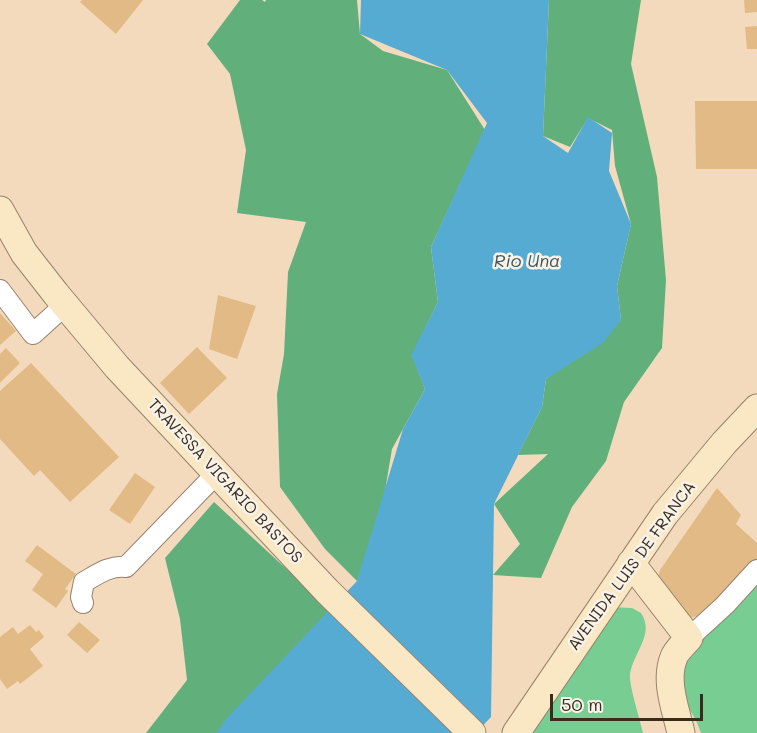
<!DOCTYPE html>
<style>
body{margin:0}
#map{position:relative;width:757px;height:733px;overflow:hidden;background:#f3dabd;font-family:Mali,sans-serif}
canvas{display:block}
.scale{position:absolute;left:550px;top:694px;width:153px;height:27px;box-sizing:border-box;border:3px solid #3b2a1e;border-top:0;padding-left:8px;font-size:18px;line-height:21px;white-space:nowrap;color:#3b2a1e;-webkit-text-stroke:4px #f7f3e8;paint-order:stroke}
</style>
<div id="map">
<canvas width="757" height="733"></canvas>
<div class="scale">50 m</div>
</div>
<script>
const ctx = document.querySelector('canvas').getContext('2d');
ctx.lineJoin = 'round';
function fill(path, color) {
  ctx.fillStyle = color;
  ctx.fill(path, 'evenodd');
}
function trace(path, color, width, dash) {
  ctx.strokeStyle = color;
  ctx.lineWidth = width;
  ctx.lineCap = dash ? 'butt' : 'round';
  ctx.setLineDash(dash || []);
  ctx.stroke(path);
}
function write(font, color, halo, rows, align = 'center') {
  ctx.font = font + ' Mali,sans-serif';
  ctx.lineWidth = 5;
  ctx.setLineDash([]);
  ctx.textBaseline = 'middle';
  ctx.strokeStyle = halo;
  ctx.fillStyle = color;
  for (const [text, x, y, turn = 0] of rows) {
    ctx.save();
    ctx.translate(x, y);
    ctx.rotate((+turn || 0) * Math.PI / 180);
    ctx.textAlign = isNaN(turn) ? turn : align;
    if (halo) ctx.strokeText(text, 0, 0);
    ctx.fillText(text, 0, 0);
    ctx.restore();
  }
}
fill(new Path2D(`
 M757,572V733H701L696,720L677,690L679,644Z
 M610,607L632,608L641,613C655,634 634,651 630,674C629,686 640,719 643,733H518Z`), '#77cd92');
fill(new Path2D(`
 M240,0H262L265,2L266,0H357L360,34L383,51L447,70L485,130L431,247L438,302L412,355L425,389L392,449L380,521L357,581L325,549L280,487L277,394L284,354L288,272L306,222L237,213L246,150L230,74L207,44Z
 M549,0H641L631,64L657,177L666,280L662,348L624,402L606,461L572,507L541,578L493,575L520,544L494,504L548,454L518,455L542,407L546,379L621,320L617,286L631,224L615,166L612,130L588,118L570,147L543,136Z
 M214,502L333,612L224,733H146L187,680L180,619L165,558Z`), '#61b07c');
fill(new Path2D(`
 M361,0H549L543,136L568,153L588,117L612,133L609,171L631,224L617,286L621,320L603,343L546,379L542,407L494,504L491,717L476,733H216L228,717L357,581L403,429L425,389L411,355L438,302L431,247L487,123L447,70L360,34Z`), '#56abd2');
fill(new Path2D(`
 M82,0H143L116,34L80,2Z
 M744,0H757V12L745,13Z
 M757,26V49H747L745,27Z
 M695,101H757V169H696Z
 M218,295L256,306L237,359L209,349Z
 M0,313L16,331L0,345Z
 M197,347L227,378L189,414L160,383Z
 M6,348L20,363L0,383V354Z
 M31,363L119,457L70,502L40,470L34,476L0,439V391Z
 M135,473L155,487L130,524L109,510Z
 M717,488L741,515L736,524L757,543V562L707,613L690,618L657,580L660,570Z
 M37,545L76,574L65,589L68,591L56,608L32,590L43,574L25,561Z
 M79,622L100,640L87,653L67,635Z
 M30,625L36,632L39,630L44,637L30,649L43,666L20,684L18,681L7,689L0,679V637L13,627L18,634Z`), '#e1ba85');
const street = new Path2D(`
 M0,290L33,334L65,305
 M83,603L81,597L84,582C98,574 110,565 126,567L217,473
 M689,638L725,605L757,570`);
const secondary = new Path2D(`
 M0,210L24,253L56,294L117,367L327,591L472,733
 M631,563L689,638C684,644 676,651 674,657C664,681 676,710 681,733
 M516,733L665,514L724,443L757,408`);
trace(street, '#97826e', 22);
trace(secondary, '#97826e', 29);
trace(street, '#fff', 20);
trace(secondary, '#fae7c3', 27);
write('16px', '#3b2a1e', '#f7f3e8', [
 ["TRAVESSA VIGARIO BASTOS",225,481,47],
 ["AVENIDA LUIS DE FRANCA",632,566,-54]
]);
write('italic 18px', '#44575d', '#f7f3e8', [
 ["Rio Una",527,261]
]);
</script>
